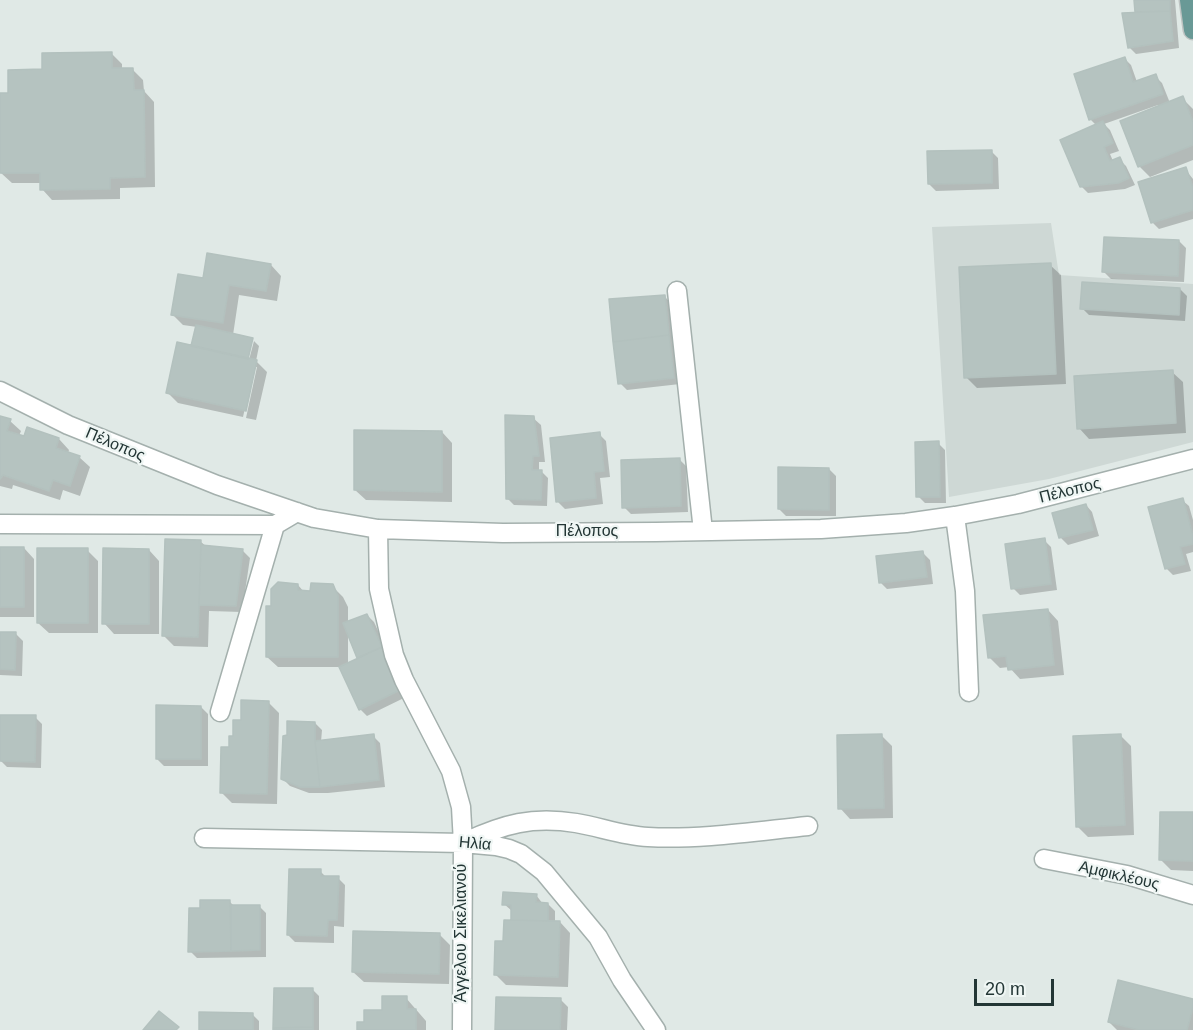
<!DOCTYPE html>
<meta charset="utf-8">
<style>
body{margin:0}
#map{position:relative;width:1193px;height:1030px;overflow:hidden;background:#e0e9e6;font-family:Arial,sans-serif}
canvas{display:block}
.scale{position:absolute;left:974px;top:979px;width:80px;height:27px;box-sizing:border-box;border:3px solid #233635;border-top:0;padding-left:8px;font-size:18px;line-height:21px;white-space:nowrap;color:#233635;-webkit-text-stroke:4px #eff6f4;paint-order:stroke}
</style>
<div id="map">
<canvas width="1193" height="1030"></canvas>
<div class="scale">20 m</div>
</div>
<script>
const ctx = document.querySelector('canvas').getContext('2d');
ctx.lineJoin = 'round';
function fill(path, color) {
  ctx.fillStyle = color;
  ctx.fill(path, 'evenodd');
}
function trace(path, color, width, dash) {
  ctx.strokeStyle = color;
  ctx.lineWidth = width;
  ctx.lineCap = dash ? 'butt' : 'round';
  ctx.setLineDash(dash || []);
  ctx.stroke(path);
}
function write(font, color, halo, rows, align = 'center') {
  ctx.font = font + ' Arial,sans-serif';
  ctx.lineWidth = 4.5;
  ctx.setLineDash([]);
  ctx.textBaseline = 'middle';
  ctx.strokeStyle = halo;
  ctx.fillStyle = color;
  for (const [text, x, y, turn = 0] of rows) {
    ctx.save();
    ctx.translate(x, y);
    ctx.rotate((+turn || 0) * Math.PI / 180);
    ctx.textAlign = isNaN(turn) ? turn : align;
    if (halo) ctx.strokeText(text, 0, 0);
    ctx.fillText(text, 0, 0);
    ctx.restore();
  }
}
fill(new Path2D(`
 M1051,223L1059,275L1193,284V442L1049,479L949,497L932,227Z`), '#ced8d5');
fill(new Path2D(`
 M1135,0H1175L1179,48L1136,54L1129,47L1137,14Z
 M111,53L122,64V70H133L143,80L144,91L154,102L155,187L120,188V199L52,200L42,189V183H12L1,173L10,94L44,71Z
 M1124,58L1131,65L1137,82L1155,76L1162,83L1170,103L1182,98L1193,109V160L1150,177L1139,166L1159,107L1158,105L1104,124L1110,130L1119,151L1110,154L1113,161L1119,159L1126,166L1135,185L1125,189L1088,193L1081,186L1097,126L1090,119Z
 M991,151L998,158L999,189L936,191L929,184Z
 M1185,169L1193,179V219L1159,229L1152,222Z
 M1179,241L1186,248L1184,282L1111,279L1104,272Z
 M271,265L281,276L277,301L239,295L233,335L246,360H249L254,341L259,346L256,361L267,372L256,420L246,418L257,367H254L243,417L178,403L167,392L192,347L197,327L183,325L172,314L204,279Z
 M1050,265L1061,275L1066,384L977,388L966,377Z
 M1180,289L1187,296L1185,321L1089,315L1082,308Z
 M664,296L671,303L680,384L627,390L620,383Z
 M1172,372L1183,382L1186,433L1089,439L1079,428Z
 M0,417L10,421L21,431L19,436L25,438L28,429L59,439L69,450L68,453L79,457L90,467L80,496L63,490L60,500L13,485L12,489L0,486Z
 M533,418L541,425L545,462H539V471H541L548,478L547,506L514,505L507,498Z
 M442,432L452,443V502L366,500L355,490Z
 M599,434L606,441L610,477L600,478L603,504L565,509L558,502Z
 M938,443L945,450L946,503H925L918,496Z
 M679,459L686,466L688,512L631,514L624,507Z
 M829,469L836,476V516H786L779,509Z
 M1182,500L1189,506L1193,520V552L1186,554L1191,571L1173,575L1166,568Z
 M1086,505L1092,512L1099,536L1068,545L1061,538Z
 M1044,540L1051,547L1057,590L1020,595L1013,588Z
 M201,542L207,547L243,551L250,558L242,612L209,611L208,647L174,646L163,635Z
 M0,548H24L34,559V617H0Z
 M87,550L98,561V633H49L38,623Z
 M149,550L159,561V634H114L104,623Z
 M923,553L930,560L933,584L887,589L880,582Z
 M298,585L304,592H312L332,586L343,597L348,607V623L367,615L374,622L408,696L367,716L360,709L341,667H278L267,657L272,607ZM348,631L359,659L348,664Z
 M1048,610L1058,621L1064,675L1020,679L1009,667L1000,668L989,657Z
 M0,633L16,634L23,641L22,676L0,675Z
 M268,702L279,713L277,804L232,803L222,793L230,748L243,721Z
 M201,707L208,714V766H164L157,759Z
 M0,716L35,717L42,724L41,768L7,767L0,760Z
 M315,723L322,730L321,742L373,736L380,743L385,787L328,793H309L290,786L283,779L288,736Z
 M882,736L892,746L893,818L850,819L840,808Z
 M1121,736L1131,746L1134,835L1088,837L1077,826Z
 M1193,814V871L1171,870L1161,860Z
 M320,871L327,878H338L345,885L344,927L334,926V943L295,942L288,935Z
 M536,895L543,904H548L555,911V922H560L570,933L568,987L506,985L495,974L512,921V911L504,904Z
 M230,902L234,906H259L266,913V957L197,958L190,951L202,910Z
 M439,934L450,945L449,984L364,982L353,972Z
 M312,989L319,996V1030H275Z
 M406,998L426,1021V1030H358L383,1011Z
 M561,1000L568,1007L567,1030H497Z
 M1193,1000V1030H1117L1109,1022Z
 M252,1014L259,1021V1030H201Z`), '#0003');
const building = new Path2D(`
 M1134,0H1170V11L1135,12Z
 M1170,11L1173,41L1128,48L1122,13Z
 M112,52V68H133L134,90H144L145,177L110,178V189L40,190V173H0V93H8V70L42,69V53Z
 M1125,57L1133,82L1156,74L1163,94L1089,120L1074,74Z
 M1183,96L1193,122V145L1138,167L1120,121Z
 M1103,121L1113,143L1104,147L1110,161L1120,157L1129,178L1118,183L1080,187L1060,140Z
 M992,150V183L928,184L927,151Z
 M1186,167L1193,188V210L1151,223L1138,182Z
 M1104,237L1179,240L1178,276L1102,272Z
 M207,253L271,264L266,291L229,285L223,323L171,315L178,274L203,278Z
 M1051,263L1056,374L964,378L959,267Z
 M1082,282L1180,288L1179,315L1080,309Z
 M665,295L669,335L613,342L609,299Z
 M196,325L253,338L248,359L191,346Z
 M669,335L674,378L618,384L613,342Z
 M177,342L257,360L246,411L166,393Z
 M1173,370L1176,423L1077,429L1074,376Z
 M505,415L534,416L539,456H533L532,470H542L541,500L506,499Z
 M0,416L11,419L7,431L24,436L27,427L59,438L56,448L80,456L70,486L53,480L49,491L3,475L0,479Z
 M354,430L442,431V492L354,490Z
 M600,432L604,471L594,472L596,498L556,502L550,438Z
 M939,441L940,497H916L915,442Z
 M680,458L681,506L622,508L621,460Z
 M778,467L829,468V510L778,509Z
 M1183,498L1193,536V544L1180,547L1185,564L1165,569L1148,507Z
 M1086,504L1093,530L1059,538L1052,513Z
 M1045,538L1051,584L1011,589L1005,544Z
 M165,539L201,540L198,637L162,636Z
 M201,545L243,549L236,606L199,605Z
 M0,547H24V607H0Z
 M37,548H88V623H37Z
 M103,548L149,549V624H102Z
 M923,551L927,577L879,583L876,556Z
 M278,582L298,584V590L310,591L311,583L333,584L338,596V657H266V606H271V589Z
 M1048,609L1054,665L1008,670L1006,656L988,658L983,615Z
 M367,614L382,647L357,658L343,623Z
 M0,632H16L15,670L0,669Z
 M382,647L402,689L359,710L339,667Z
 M241,700L269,701L267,794L220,793L221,747H229V736H233V720H241Z
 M156,705L201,706V759H156Z
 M0,715H36L35,762L0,761Z
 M287,721L315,722V741L320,787H300L281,779L283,736L287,735Z
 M374,734L379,780L320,787L315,741Z
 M882,734L884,808L838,809L837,735Z
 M1121,734L1125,825L1076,827L1073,736Z
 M1160,812H1193V861L1159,860Z
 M289,869H321V876H339L337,920H328L327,936L287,935Z
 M503,892L537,894L536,902L548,903V921L511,920V905H502Z
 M200,900H230L231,951L188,952L189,908H200Z
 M231,905H260V950L231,951Z
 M504,920L560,921L558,977L494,975L495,941H503Z
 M353,931L440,933L439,974L352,972Z
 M1118,980L1193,999V1007L1187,1030H1139L1108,1022Z
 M274,988H313V1027L273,1028Z
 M382,996H407V1009H416V1030H357V1022H364V1010H382Z
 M496,997L561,998L560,1030H495Z
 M159,1011L179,1027L176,1030H143Z
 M199,1012L253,1013V1030H199Z
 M313,1027V1030H273V1028Z`);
fill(building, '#b5c3c0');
trace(building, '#b3c1be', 1.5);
const minor = new Path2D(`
 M677,291L703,531
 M0,391L68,425L217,485L314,518L378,529L503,533L656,532L821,529L906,523L955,516L1018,504L1193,459
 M955,516L965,591L969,692
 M0,524L275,525L297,512
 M378,529L379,589L394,655L404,680L451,771L461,807L463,843L462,1030
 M220,712L275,525
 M204,838L463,843L496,846L509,849L521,854L544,872L598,937L622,980L656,1030
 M465,842C504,824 532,816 576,823C600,827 623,836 648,837C698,840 758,831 808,826
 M1044,859L1127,875L1193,895`);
const major = new Path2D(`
 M1189,0L1193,30`);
trace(minor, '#a4b0ad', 21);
trace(major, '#bdc3c2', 21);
trace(minor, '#fff', 18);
trace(major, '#699996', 18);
write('16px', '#233635', '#eff6f4', [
 ["Πέλοπος",115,445,23],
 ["Πέλοπος",1070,491,-14],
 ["Πέλοπος",587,532],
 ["Ηλία",475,844,5],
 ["Αμφικλέους",1119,876,13],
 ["Άγγελου Σικελιανού",462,933,-90]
]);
</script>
